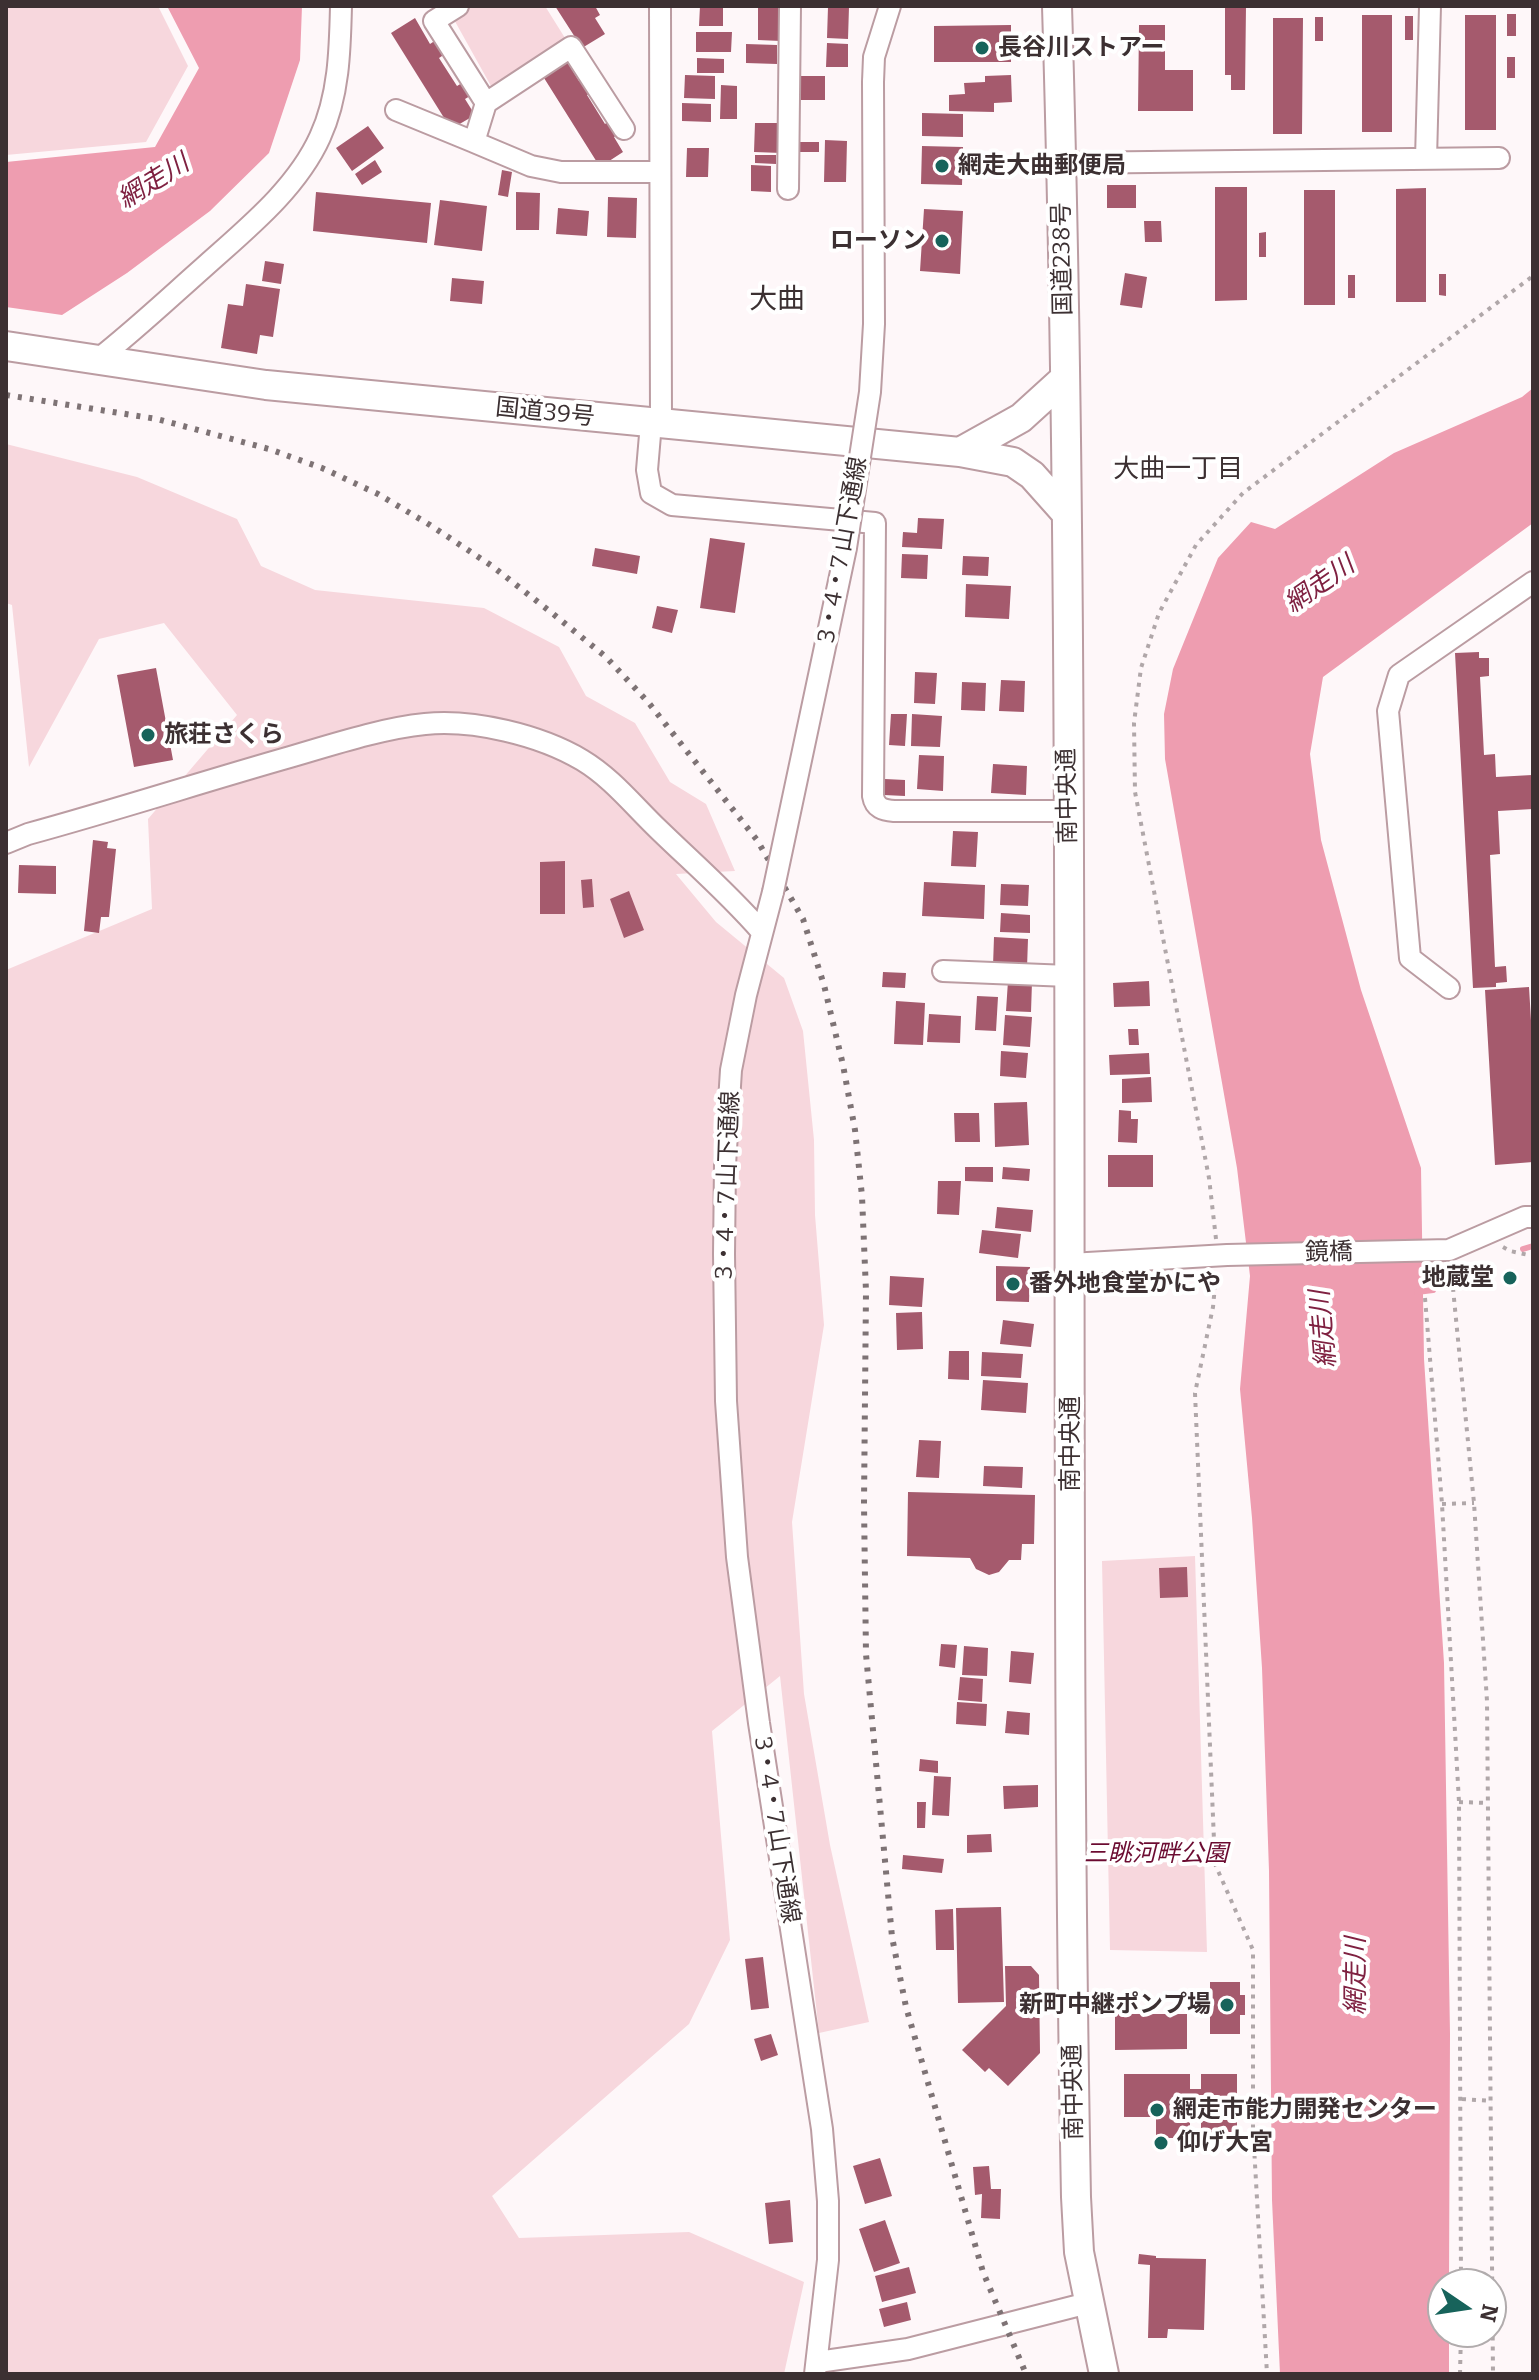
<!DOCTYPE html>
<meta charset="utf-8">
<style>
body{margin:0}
#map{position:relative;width:1539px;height:2380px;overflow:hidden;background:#fef7f9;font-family:Bitter,serif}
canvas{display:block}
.frame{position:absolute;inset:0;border:8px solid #3c3032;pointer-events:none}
.north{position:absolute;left:1427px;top:2268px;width:80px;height:80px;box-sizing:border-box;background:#fff;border:2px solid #b1acad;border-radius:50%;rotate:103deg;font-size:22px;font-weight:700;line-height:32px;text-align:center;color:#3c3032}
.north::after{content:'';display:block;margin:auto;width:28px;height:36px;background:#17635b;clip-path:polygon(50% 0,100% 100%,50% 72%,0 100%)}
</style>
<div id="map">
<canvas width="1539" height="2380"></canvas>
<div class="frame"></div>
<div class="north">N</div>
</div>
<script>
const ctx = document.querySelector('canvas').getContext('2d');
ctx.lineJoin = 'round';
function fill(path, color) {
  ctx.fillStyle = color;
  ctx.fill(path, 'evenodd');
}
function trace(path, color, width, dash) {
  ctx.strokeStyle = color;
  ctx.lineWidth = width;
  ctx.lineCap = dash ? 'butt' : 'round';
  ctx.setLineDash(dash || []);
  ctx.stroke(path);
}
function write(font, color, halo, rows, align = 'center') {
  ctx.font = font + ' Bitter,"Noto Sans JP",serif';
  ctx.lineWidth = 8;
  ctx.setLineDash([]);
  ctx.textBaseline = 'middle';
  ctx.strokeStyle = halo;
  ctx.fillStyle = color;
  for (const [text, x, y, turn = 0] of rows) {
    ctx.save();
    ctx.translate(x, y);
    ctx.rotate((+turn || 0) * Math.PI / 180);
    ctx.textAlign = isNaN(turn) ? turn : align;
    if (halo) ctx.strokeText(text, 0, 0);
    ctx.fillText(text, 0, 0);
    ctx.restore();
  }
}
fill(new Path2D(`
 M6,6H158L188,66L146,142L6,155Z
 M469,6H545L565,38L491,86L452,16Z
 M6,444L137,477L237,519L261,566L315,590L484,608L559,647L586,696L635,723L670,782L706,804L735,871L676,874L716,922L784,978L803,1031L814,1140L815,1215L824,1325L792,1522L804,1694L830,1845L869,2022L819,2033L780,1676L712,1731L730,1940L689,2024L492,2196L519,2238L689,2232L804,2282L784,2374H6V970L152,909L148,819L237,715L164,623L99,639L29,767L12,605L6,603Z
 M1195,1556L1207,1952L1110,1950L1102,1561Z`), '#f7d7dd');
fill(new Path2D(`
 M167,6H302L300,60L269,153L210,211L127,273L62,315L6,307V162L155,147L199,68Z
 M1533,388V523L1323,677L1310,754L1321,840L1361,990L1421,1168L1424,1359L1444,1663L1450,2034L1449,2284H1443V2332H1449V2374H1280L1272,2200L1269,1871L1262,1668L1252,1518L1240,1389L1250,1276L1237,1168L1165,759L1164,714L1173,669L1218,558L1251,522L1275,529L1394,453L1522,397Z`), '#ee9db0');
trace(new Path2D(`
 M1523,1249L1533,1246
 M1478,1285L1489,1282
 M1417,1292L1433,1290`), '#ee9db0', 6);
fill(new Path2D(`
 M555,6H595L600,15L595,18L605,34L582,48Z
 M700,6H723V26H699Z
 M1225,6H1246L1245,90H1231V75H1225Z
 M828,7H849L848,39L827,38Z
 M758,8H782L781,41L758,40Z
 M1507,14H1516V36H1507Z
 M1362,15H1392V132H1362Z
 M1465,15H1496V130H1465Z
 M1405,16H1413V40H1405Z
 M1315,17H1323V41H1315Z
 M415,18L430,44L436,40L445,54L439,58L457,86L462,83L470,96L465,99L475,115L451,129L391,33Z
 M1273,18H1303L1302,134H1273Z
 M1011,25V62H934V26Z
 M1139,25H1165V70H1193V111H1138Z
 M696,32H732L731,52H696Z
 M827,43L848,44V67H826Z
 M746,44L777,45V64L746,63Z
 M563,55L579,81L584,78L593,92L587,95L605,124L610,120L619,134L614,137L623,152L600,167L539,70Z
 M1507,57H1515V78H1507Z
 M697,58L724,59V73H697Z
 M685,75L715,76V99L684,98Z
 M1011,75L1012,102L994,103V112L949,111V95L965,94L964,83L985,82V76Z
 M799,76H825V100H799Z
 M721,85L737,86V119H720Z
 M682,103L711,104V122L682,121Z
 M922,113L963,114V137L922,136Z
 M755,123H783L782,153L754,152Z
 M368,126L384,148L352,171L336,148Z
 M825,140L847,141L846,182H824Z
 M799,142H819V152H798Z
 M922,146L963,147L962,185L921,184Z
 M687,148H709L708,177H686Z
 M755,155H776V164L755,163Z
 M375,160L382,172L362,185L355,174Z
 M751,165L771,166V192L751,191Z
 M502,170L512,172L508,197L498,195Z
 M1107,185H1136V208H1107Z
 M1215,187H1247V300L1215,301Z
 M1426,188V302H1396V189Z
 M1304,190H1335V305H1304Z
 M316,192L431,203L427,243L313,231Z
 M516,192L540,193L539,230H516Z
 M608,197L637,198L636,238L607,237Z
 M440,200L487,206L482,251L434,245Z
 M558,208L589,211L587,236L556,234Z
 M924,209L963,211L960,274L920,271Z
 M1144,221H1161L1162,242H1145Z
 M1266,232V257H1259V233Z
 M265,261L284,264L281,284L262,281Z
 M1125,273L1147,277L1142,308L1120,305Z
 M1439,274H1446V296L1439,295Z
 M1348,275H1355V298H1348Z
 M452,278L484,281L482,304L450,301Z
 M246,284L280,289L273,337L260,335L257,354L221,348L228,304L243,306Z
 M918,518L944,519L942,549L902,547L903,532L917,533Z
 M710,538L745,543L735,613L700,608Z
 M595,548L640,556L637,574L592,566Z
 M902,554L928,555L927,579L901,578Z
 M963,556L989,557L988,576L962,575Z
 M966,584L1011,586L1009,619L965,617Z
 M657,606L678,610L672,633L652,628Z
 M1479,652V658H1489V676L1480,677L1484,755L1495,754L1496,777L1532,775L1533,809L1498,811L1500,854L1490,855L1495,967L1506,966L1507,982L1496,983V987L1473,988L1455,653Z
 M156,668L173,760L134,767L117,675Z
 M915,672L937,673L935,704L914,703Z
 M1001,680L1025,681L1024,712L999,711Z
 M962,682L986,683L985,711L961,710Z
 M891,714H907L905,746L889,745Z
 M912,714L942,716L940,747L911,746Z
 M919,755L944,756L943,791L917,789Z
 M993,764L1027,766L1026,795L991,793Z
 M885,779L905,780V796L884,795Z
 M953,831L978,832L976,867L951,866Z
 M93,840L108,842L107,848L116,849L109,917H101L99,933L84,931Z
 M565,861V914H540V862Z
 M19,865L56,866V894L18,893Z
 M592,879L594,907L583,908L581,880Z
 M924,882L985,885L984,919L922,916Z
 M1001,884L1029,885L1028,906L1000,905Z
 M629,891L644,930L624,938L610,899Z
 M1001,913L1030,915V933L1000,932Z
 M994,937L1028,939L1027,968L993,966Z
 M883,972L906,973L905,988L882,987Z
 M1008,981L1032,982L1031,1012L1006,1011Z
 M1149,981L1150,1006L1114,1007L1113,983Z
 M1529,987L1533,1054V1162L1495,1165L1485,990Z
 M977,996L998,997L996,1031L975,1030Z
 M896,1001L925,1003L923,1045L894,1044Z
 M929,1014L961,1016L960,1043L927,1042Z
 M1005,1015L1032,1017L1030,1047L1003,1045Z
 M1128,1029H1138L1139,1045H1129Z
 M1001,1051L1028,1053L1026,1078L1000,1076Z
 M1149,1053L1150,1074L1110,1075L1109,1055Z
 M1151,1077L1152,1102L1122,1103V1079Z
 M1027,1102L1029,1145L995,1147L994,1103Z
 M1119,1110L1131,1111V1119H1138L1137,1143L1118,1142Z
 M954,1113H979L980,1142H955Z
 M1108,1155H1153V1187H1108Z
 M965,1167H993V1182L965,1181Z
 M1003,1167L1030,1169L1029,1181L1002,1179Z
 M938,1181H961L959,1215L937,1214Z
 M997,1207L1033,1210L1031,1232L995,1228Z
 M982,1230L1021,1234L1018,1258L979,1253Z
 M996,1266L1030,1267L1029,1302L996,1301Z
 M890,1276L924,1278L922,1307L889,1305Z
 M922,1312L923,1349L897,1350L896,1313Z
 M1003,1320L1034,1324L1031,1347L1000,1344Z
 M949,1351H969V1380L948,1379Z
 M982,1352L1023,1354L1021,1378L981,1376Z
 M983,1380L1028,1383L1026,1413L981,1410Z
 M919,1440L941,1441L939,1478L916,1477Z
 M984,1466L1023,1467L1022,1488L983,1486Z
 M908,1492L1035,1495L1034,1544H1022L1021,1560H1009L999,1572L989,1575L976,1569L970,1558L907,1556Z
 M1187,1567L1188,1597L1160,1598L1159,1568Z
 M941,1644L957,1645L955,1668L939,1666Z
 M964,1646L988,1648L987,1676L962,1675Z
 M1011,1651L1034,1653L1031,1684L1009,1682Z
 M960,1677L983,1679L982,1702L958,1700Z
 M957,1702L987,1704L986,1726L956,1724Z
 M1007,1711L1030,1713L1029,1735L1005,1733Z
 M920,1759L938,1761V1773L919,1771Z
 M934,1776L951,1777L949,1816L932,1815Z
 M1038,1785V1807L1004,1809L1003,1786Z
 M917,1802H926L925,1828H917Z
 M991,1834L992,1852L967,1853V1835Z
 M903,1855L944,1859L942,1873L902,1869Z
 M1001,1907L1004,2002L958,2003L956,1908Z
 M953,1909L954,1950H936L935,1910Z
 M763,1957L769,2008L751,2010L745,1959Z
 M1005,1966H1031L1039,1975L1040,2053L1008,2086L989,2068L985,2072L962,2050L1006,2006Z
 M1210,1982H1240V1995H1245V2015H1240V2034H1210Z
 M1115,2014H1187V2049L1115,2050Z
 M771,2034L778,2055L761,2061L754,2039Z
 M1124,2074H1190V2089H1201V2074H1237V2133H1201V2102H1190V2138H1156V2117H1124Z
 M880,2158L892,2196L865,2204L853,2166Z
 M989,2166L991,2189H1001L1000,2219L981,2218L982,2194L975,2195L973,2167Z
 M790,2200L793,2242L769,2244L765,2203Z
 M885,2220L900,2263L874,2272L859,2229Z
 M1139,2254L1156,2256V2258L1206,2259L1204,2330L1168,2329L1167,2338H1148L1150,2265L1138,2264Z
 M909,2267L916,2293L882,2302L875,2276Z
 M907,2302L911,2320L884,2327L879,2309Z`), '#a55a6d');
const minor = new Path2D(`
 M458,6L434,21L486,103L474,142L531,166L561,172H658
 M660,6L661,424
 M873,82L874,57L890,6
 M486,103L571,47L624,129
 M396,110L474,142
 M1426,159L1430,6
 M1062,163L1499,158
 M788,189L790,6
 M97,360C134,331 168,299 203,268C245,230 296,190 320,137C339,96 340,50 341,6
 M651,423L647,470L651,493L672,505L875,523L873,796C875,808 883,810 894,811H1069
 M6,843L28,834C116,810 202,782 290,757C331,745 383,728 425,724C473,719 540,735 582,760C612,778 633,805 658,829C693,863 729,894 761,931
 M773,892L746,995L731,1070L725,1165L724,1254L726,1401L737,1557L759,1723L822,2129L828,2201V2260L815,2374
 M943,971L1069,976
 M1449,988L1410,958L1388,711L1399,675L1533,582
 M1070,1264L1227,1255L1449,1250L1525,1217H1533
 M818,2362L908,2349L1088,2303`);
const highway = new Path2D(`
 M1057,6C1079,736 1062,1467 1076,2197L1079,2252L1104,2374
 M6,346L266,385L960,452L1013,462L1032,475L1065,512
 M960,452L1021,418L1065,378`);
trace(minor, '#bb9ca2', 24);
trace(highway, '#bb9ca2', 32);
trace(new Path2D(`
 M1216,1239L1209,1178L1135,792L1134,723L1141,668L1159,613L1196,545L1243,493L1533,276
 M1503,1247L1510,1251L1533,1256
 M1451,1268L1474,1503L1487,1701L1493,2374
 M1216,1275L1213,1307L1195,1393L1215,1864L1253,1950V2129L1267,2374
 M1425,1298L1442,1504L1459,1802L1461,2284
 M1442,1504L1474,1503
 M1459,1802L1488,1803
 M1462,2099L1492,2101
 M1460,2374L1461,2332`), '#b0a7a9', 4, [4, 6]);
trace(minor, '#fff', 20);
trace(highway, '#fff', 28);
trace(new Path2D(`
 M6,395L157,419L269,449L322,468L378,494L430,525L492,566L552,613L606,657L648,702L757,840L803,919L824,985L843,1065L855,1130L862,1196L866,1291L864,1504L866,1654L892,1937L906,2007L983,2272L1026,2374`), '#7e7375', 6, [4, 8]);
const minorBridge = new Path2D(`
 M773,892L846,548L870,392L874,324L873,82`);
trace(minorBridge, '#bb9ca2', 24, []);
trace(minorBridge, '#fff', 20);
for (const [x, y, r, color] of [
 [982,48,8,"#17635b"],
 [942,166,8,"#17635b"],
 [942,241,8,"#17635b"],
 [148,735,8,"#17635b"],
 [1510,1278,8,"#17635b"],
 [1013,1284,8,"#17635b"],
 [1227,2005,8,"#17635b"],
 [1157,2110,8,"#17635b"],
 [1161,2143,8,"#17635b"]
]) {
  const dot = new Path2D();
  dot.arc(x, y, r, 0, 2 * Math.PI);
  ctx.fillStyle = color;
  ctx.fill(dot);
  trace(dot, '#fff', 3);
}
write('bold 24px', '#3c3032', '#fff', [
 ["長谷川ストアー",998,48],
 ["網走大曲郵便局",958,166],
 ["ローソン",926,241,"right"],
 ["旅荘さくら",164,735],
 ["地蔵堂",1494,1278,"right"],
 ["番外地食堂かにや",1029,1284],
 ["新町中継ポンプ場",1211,2005,"right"],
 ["網走市能力開発センター",1173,2110],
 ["仰げ大宮",1177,2143]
], 'left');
write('24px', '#3c3032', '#fff', [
 ["国道238号",1063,259,-91],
 ["国道39号",545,413,6],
 ["3・4・7 山下通線",843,550,-80],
 ["南中央通",1068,796,-91],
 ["3・4・7 山下通線",728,1185,-88],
 ["鏡橋",1329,1253,-1],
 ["南中央通",1071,1444,-90],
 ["3・4・7 山下通線",776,1830,81],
 ["南中央通",1074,2092,-91]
]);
write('italic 24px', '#6b0b31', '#fff', [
 ["三眺河畔公園",1156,1854]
]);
write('italic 26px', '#7f2141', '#fff', [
 ["網走川",154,182,-32],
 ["網走川",1320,585,-35],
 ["網走川",1324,1329,-95],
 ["網走川",1357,1976,-90]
]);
write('26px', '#3c3032', '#fff', [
 ["大曲一丁目",1178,470]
]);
write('28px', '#3c3032', '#fff', [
 ["大曲",777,300]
]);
</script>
